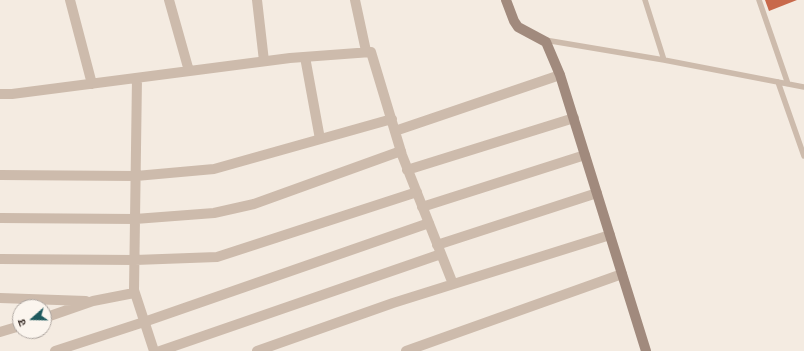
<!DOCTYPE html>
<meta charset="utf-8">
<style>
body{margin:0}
#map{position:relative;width:804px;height:351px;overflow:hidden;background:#f4ebe1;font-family:Commissioner,"Noto Sans Devanagari",sans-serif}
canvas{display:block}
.north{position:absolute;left:12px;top:299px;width:40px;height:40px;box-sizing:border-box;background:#fbf5ee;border:1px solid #aea6a0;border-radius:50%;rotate:250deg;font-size:11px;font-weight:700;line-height:16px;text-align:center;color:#3b302b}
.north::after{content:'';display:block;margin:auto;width:14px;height:18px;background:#1f5a5e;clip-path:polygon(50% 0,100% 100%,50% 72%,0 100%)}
</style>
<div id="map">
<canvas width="804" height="351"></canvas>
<div class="north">उ</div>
</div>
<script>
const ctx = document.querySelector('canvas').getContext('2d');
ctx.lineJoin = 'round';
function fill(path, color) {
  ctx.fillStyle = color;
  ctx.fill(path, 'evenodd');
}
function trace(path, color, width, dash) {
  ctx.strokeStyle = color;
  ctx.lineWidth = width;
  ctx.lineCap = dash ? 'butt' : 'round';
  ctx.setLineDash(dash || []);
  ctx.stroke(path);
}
fill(new Path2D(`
 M765,0H797L769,11Z`), '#c8694b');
trace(new Path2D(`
 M645,0L664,60
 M759,0L788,84
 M545,40L664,60L804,87
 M778,82L804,156`), '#cdbbac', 5.5);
trace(new Path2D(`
 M70,0L92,84
 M169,0L189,71
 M257,0L264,61
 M355,0L366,51
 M305,57L320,139
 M137,78L134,290L154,351
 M0,94H12L290,58L371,52L402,155L453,284
 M395,131L560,75
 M407,170L574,118
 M0,175L136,176L214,169L392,119
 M422,207L585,155
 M0,218L135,219L214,213L254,204L401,151
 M437,245L597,193
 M0,259L135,260L217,257L417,192
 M0,298L86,301
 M44,318L93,301L134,293
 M0,332L20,326
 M55,351L144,322L429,223
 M160,351L441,254
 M257,351L393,303L610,235
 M406,351L622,274`), '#cdbbac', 10);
trace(new Path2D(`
 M506,0L514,21L518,27L546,42L560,75L646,351`), '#a18a7d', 10);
</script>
